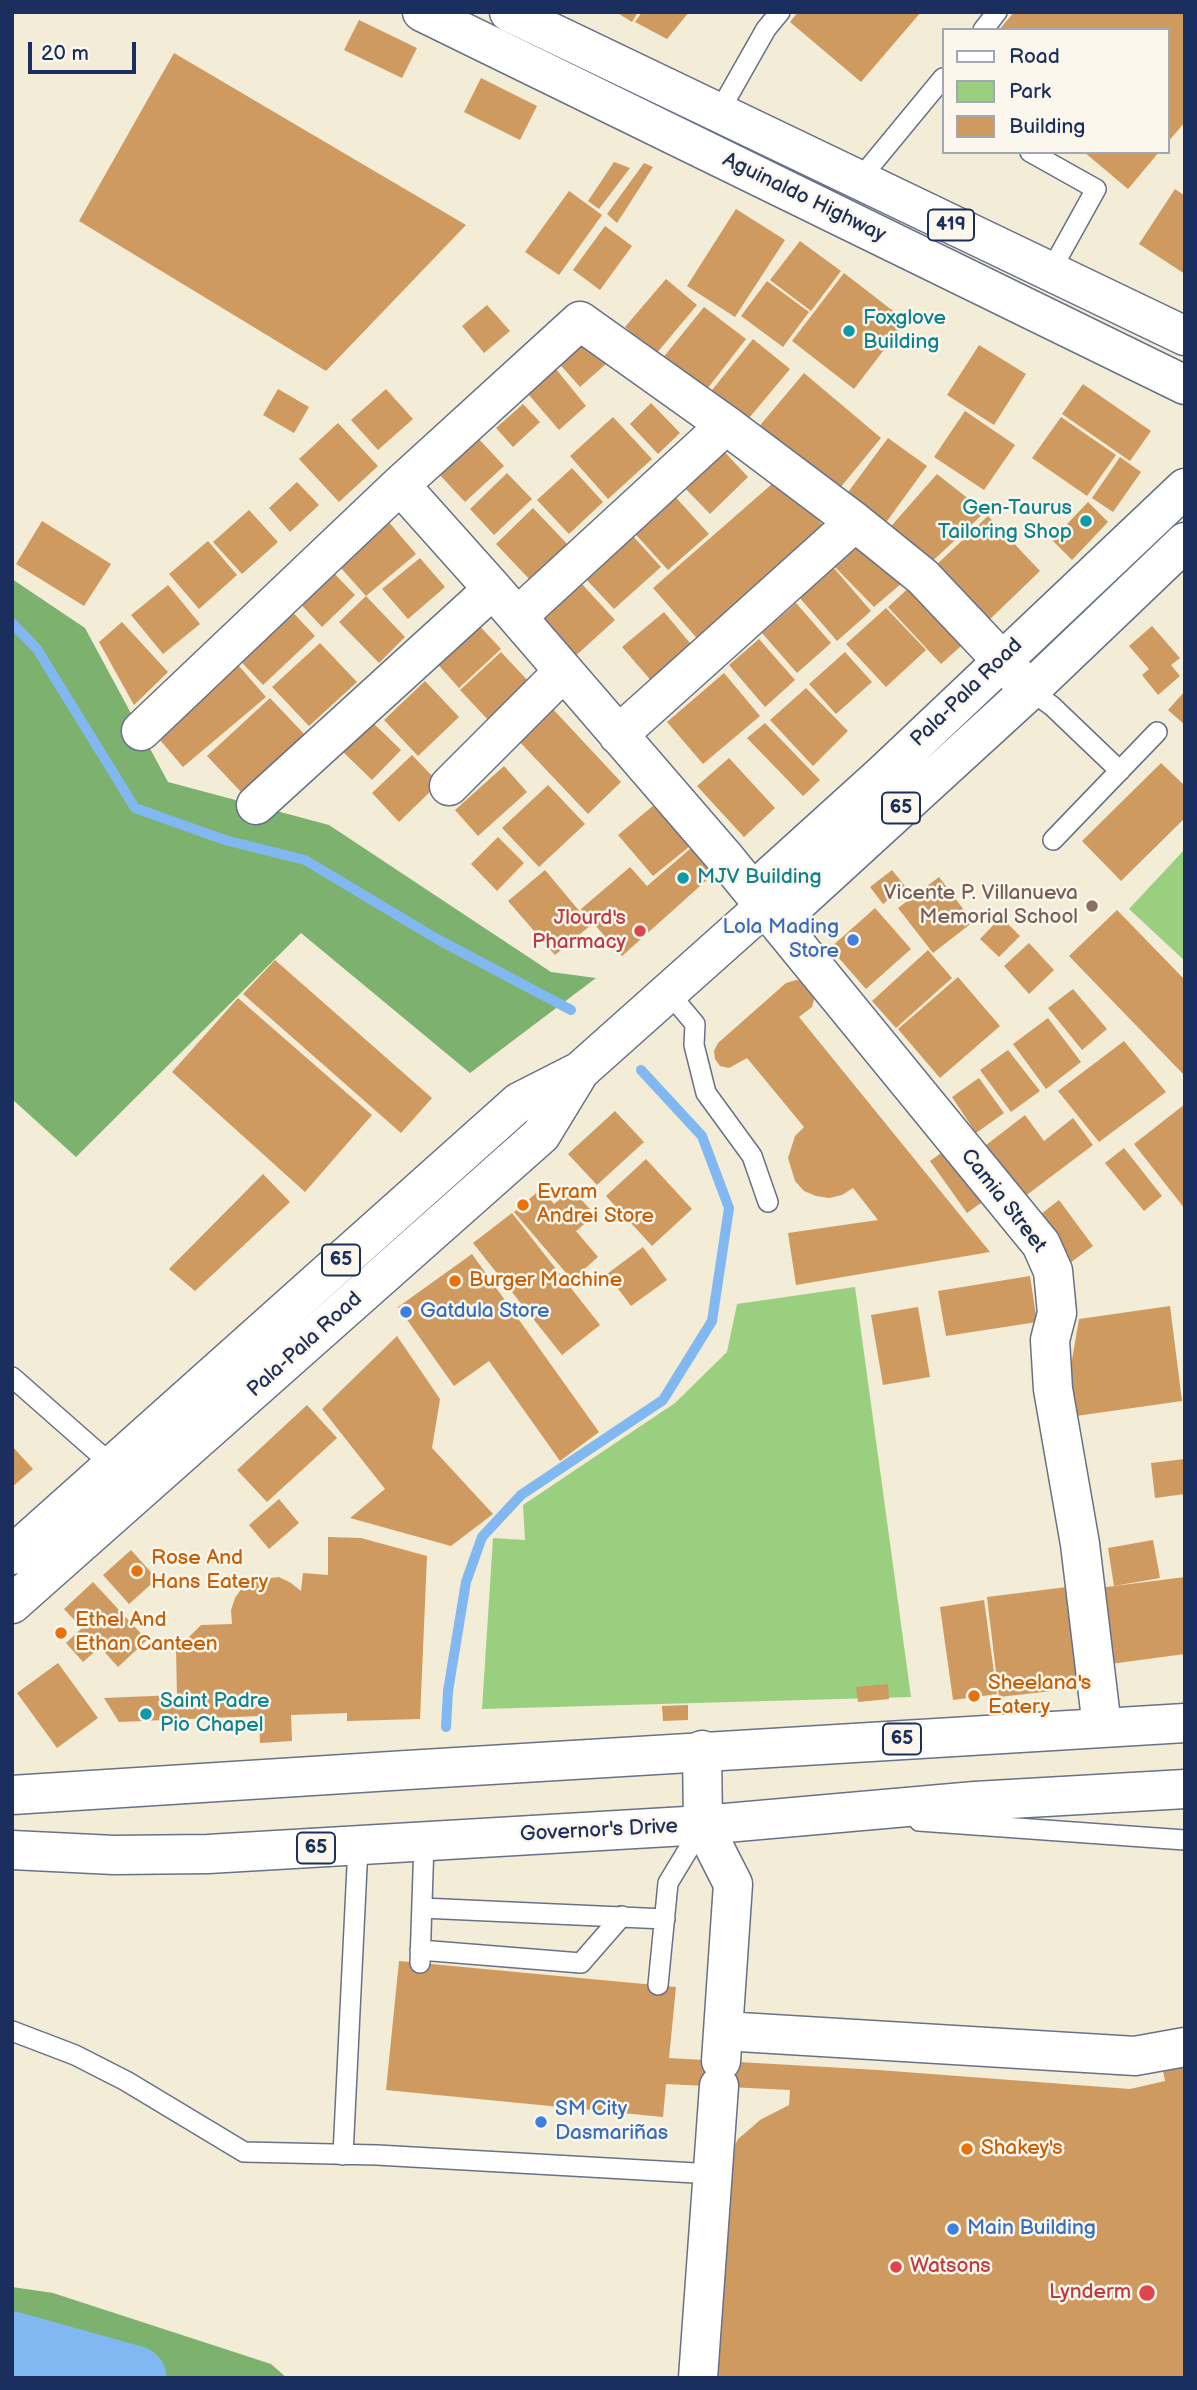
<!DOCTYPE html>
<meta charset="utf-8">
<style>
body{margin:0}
#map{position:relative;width:1197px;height:2390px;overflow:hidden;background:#f3ecd6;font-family:"Balsamiq Sans",sans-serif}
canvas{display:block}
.frame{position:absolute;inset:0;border:14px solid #1b2f5e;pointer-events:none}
.legend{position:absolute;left:942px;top:28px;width:228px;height:126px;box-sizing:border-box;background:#fbf7ec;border:2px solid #a1a7b3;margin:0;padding:9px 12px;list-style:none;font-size:21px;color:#1b2f5e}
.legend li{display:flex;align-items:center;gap:14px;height:35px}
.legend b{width:35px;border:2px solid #a1a7b3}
.scale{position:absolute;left:28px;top:42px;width:108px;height:32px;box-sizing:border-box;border:4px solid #1b2f5e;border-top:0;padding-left:9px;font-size:21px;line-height:24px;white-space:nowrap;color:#1b2f5e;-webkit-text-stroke:5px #fbf7ec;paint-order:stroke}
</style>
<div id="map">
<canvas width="1197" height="2390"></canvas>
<div class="frame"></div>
<ul class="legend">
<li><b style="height:9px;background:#fff"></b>Road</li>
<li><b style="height:19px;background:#9bcf80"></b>Park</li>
<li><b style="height:19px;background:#cf9a5f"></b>Building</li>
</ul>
<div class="scale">20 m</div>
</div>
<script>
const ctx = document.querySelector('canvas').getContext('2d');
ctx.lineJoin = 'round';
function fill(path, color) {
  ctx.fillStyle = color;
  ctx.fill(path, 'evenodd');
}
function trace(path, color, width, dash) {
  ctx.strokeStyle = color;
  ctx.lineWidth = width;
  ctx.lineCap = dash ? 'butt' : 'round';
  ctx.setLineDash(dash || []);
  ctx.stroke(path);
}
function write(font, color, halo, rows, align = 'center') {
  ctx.font = font + ' "Balsamiq Sans",sans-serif';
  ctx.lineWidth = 5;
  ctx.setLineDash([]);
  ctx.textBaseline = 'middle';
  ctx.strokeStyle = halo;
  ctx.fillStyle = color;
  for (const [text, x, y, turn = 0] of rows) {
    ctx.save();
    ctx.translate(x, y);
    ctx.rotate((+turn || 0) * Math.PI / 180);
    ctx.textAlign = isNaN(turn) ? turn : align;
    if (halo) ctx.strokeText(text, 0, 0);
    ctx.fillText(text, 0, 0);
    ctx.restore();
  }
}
fill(new Path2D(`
 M1185,849V961L1129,909Z
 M855,1287L911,1697L482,1709L493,1538L525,1540L523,1505L675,1403L727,1352L737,1304Z`), '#9bcf80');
fill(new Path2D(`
 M12,579L85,628L168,782L329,825L551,972L596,978L470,1073L301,933L76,1157L12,1099Z
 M12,2287L53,2293L271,2364L287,2378H12Z`), '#7cb26e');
trace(new Path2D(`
 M12,623L37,649L135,808L225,840L305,860L437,939L571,1010
 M446,1727L448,1691L466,1582L482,1537L521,1495L663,1400L712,1321L729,1208L702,1136L641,1070`), '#82b8f1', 10);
trace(new Path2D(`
 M12,2344L134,2378`), '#82b8f1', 65);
fill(new Path2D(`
 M616,12H638L632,22Z
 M642,12H689L667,39L635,22Z
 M798,12H921L861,82L790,22Z
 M1014,12H1185V122L1167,143V30H999Z
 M359,20L417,48L402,78L344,50Z
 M174,53L466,225L326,371L79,221Z
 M481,78L537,106L520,140L464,112Z
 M1084,152H1159L1128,189Z
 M614,162L630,168L599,209L588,201Z
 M644,163L653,167L617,223L607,214Z
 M1175,189L1185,196V274L1139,244Z
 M569,191L602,215L559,275L525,252Z
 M736,209L785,240L735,317L687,286Z
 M605,226L632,246L600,290L573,270Z
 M800,241L841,271L811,311L770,280Z
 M844,273L906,321L854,389L792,341Z
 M666,279L697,305L656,354L625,327Z
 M767,281L809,312L783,347L741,316Z
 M487,305L510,331L484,353L462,326Z
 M704,307L746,339L704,393L662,359Z
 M582,336L607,363L580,387L556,360Z
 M753,339L790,369L744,424L708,395Z
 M979,345L1026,374L994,425L947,395Z
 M551,363L586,406L559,430L523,388Z
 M804,373L881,438L835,494L757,429Z
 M1083,384L1151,431L1130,461L1062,414Z
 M278,389L309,407L294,433L263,415Z
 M386,389L413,419L378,450L351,420Z
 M651,403L680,433L658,454L630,424Z
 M523,404L540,422L513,447L496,428Z
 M965,411L1015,445L984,490L934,457Z
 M613,417L652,459L608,499L570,456Z
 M1061,417L1116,455L1087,496L1032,458Z
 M338,423L378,466L339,502L299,459Z
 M476,436L504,466L465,502L438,473Z
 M888,438L927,466L882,528L843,499Z
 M718,445L748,477L710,514L679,482Z
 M1120,457L1141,472L1113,512L1092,498Z
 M572,468L603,502L569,534L537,500Z
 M507,473L532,499L494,535L470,509Z
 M937,474L985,512L923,570L886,532Z
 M780,477L830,533L702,644L653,588Z
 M297,482L319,505L290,532L269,508Z
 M670,491L709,534L668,570L629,527Z
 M1088,502L1108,522L1072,560L1052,540Z
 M533,508L570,547L532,582L496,544Z
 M249,510L278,542L242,574L213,542Z
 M382,514L416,554L366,596L332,558Z
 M988,516L1040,571L986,623L933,568Z
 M42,521L111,564L84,606L16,564Z
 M632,535L661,567L614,609L585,578Z
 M208,541L237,575L199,609L169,574Z
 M863,542L909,577L874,607L835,567Z
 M420,558L445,587L408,619L382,589Z
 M326,565L355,595L322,627L293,596Z
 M833,567L871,611L837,641L799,597Z
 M916,581L970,638L941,664L888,607Z
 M581,583L615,620L571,660L537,622Z
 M168,585L200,624L163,654L131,615Z
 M366,596L405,637L379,663L339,622Z
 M284,603L315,636L263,685L232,652Z
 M796,603L831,643L797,673L762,633Z
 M886,608L926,650L886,687L846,644Z
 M664,612L695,649L654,684L622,647Z
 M474,620L501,649L459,688L433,659Z
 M122,622L168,672L134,705L99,642Z
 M1152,626L1180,658L1171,665L1180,676L1158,695L1142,675L1149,669L1129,646Z
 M759,639L795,680L765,707L729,665Z
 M320,643L357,682L309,726L272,687Z
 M501,652L531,684L490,722L460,690Z
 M845,652L872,682L836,714L809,684Z
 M232,658L266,697L183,767L149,727Z
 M724,673L760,716L703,764L667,722Z
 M425,681L459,717L418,756L384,720Z
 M806,688L848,731L813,766L770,720Z
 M1185,691V725L1168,710Z
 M270,698L306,736L243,794L207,756Z
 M551,707L621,782L588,814L517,739Z
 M368,718L401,750L372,780L339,748Z
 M765,723L820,780L803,796L747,738Z
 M412,755L439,783L399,822L372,793Z
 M729,758L775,808L744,837L697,786Z
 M1161,763L1185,786V818L1121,881L1082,841Z
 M504,766L527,792L478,836L455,810Z
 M548,785L585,824L539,867L502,828Z
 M660,800L695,842L653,876L618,835Z
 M498,837L524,863L497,891L471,864Z
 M697,843L719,869L622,956L581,909L630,867L647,886Z
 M545,870L591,925L555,955L508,901Z
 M892,870L905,886L883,904L870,887Z
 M939,877L973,922L933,953L898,908Z
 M875,908L911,949L866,989L830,948Z
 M1117,910L1185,980V1076L1069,956Z
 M1001,917L1020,936L999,957L980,939Z
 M1029,943L1054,970L1029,994L1004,966Z
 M928,950L952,978L896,1028L872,1001Z
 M275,960L432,1098L401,1133L243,994Z
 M958,977L1000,1026L940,1078L898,1029Z
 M796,980L801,981L815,996L812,1007L799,1017L990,1252L796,1285L788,1233L878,1220L853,1188L842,1195L829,1198L816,1196L804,1191L795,1181L788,1158L795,1136L804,1127L747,1058L729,1068L720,1066L715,1059L714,1051L718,1043L786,983Z
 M1073,989L1107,1029L1082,1050L1048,1008Z
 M238,998L372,1115L305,1192L172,1072Z
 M1048,1018L1081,1062L1046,1089L1013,1044Z
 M1124,1041L1166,1092L1099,1142L1058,1091Z
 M1008,1050L1040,1091L1011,1112L980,1070Z
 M979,1078L1004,1113L976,1133L952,1097Z
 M1185,1104V1209L1134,1144Z
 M615,1111L644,1142L597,1185L568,1154Z
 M1025,1115L1044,1141L1073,1118L1093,1145L1020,1200L981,1149Z
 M948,1148L985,1200L967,1213L930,1161Z
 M1124,1148L1162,1196L1144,1211L1105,1163Z
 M646,1159L692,1209L652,1246L606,1196Z
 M263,1174L290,1202L195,1291L169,1269Z
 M541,1189L554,1204L572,1189L595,1215L576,1231L598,1257L572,1280L514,1212Z
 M1059,1200L1093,1246L1070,1263L1036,1218Z
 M512,1213L600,1325L562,1355L473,1243Z
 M643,1247L667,1280L631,1306L607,1274Z
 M472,1254L599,1432L560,1461L489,1361L454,1386L398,1307Z
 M1030,1276L1037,1322L946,1336L938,1291Z
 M1170,1306L1182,1401L1076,1416L1070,1371L1079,1319Z
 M918,1307L930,1377L883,1385L871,1315Z
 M397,1336L440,1399L432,1448L493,1514L451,1546L350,1518L385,1489L322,1409Z
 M307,1405L337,1438L267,1502L237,1470Z
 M12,1446L33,1469L12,1487Z
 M1185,1459V1494L1155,1498L1151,1463Z
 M279,1499L299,1523L269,1549L249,1525Z
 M328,1537L361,1538L427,1556L420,1719L347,1721V1713L291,1715L292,1741L260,1743L259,1716L119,1722L104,1698L177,1695L176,1650L201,1625L232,1624L231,1610L235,1598L242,1588L254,1580L279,1577L291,1583L301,1591L303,1573L328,1575Z
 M1153,1540L1160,1578L1114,1586L1108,1548Z
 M131,1550L157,1579L129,1604L103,1575Z
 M1185,1577V1654L1110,1664L1099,1588Z
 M93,1582L147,1640L118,1667L100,1647L83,1662L66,1643L82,1628L64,1609Z
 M1067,1587L1079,1688L999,1697L987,1597Z
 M984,1600L997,1694L953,1700L940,1607Z
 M58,1663L98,1718L57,1748L17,1693Z
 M888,1684L889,1699L858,1702L856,1687Z
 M688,1705V1720L663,1721L662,1706Z
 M399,1961L676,1987L669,2058L878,2070L1130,2089L1165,2081L1161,2060L1185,2058V2378H712L726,2162L738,2139L751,2128L760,2120L789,2105L790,2090L666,2084L663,2117L386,2090Z`), '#cf9a5f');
const service = new Path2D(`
 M983,30L997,12
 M715,119L766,29L780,12
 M1030,152L1096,189L1050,272
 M858,181L943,78
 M1030,690L1052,706L1120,771
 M1053,840L1157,732
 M669,993L695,1024L694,1045L706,1093L752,1156L768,1202
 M12,1377L112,1465
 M919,1821L1185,1840
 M422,1908L665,1919
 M420,1950L581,1963L622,1916
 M420,1963L424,1842
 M658,1985L668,1883L703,1825
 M12,2031L75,2055L126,2081L244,2152L377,2155L713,2174
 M343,2155L358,1846`);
const minor = new Path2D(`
 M400,485L493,589L726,859L1041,1244L1053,1271L1057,1313L1050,1340L1053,1389L1080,1544L1102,1727
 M517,617L726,425
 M141,731L400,485L580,321L726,425L855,522L923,577L1025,685
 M618,735L855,522
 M449,786L564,671
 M256,805L493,589
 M702,1750L703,1825L733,1884L721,2061
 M723,2031L1135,2056L1185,2047
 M698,2378L719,2086`);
const primary = new Path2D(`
 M422,12L1185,385
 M509,12L1185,336
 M765,906L795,905L1030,690L1185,542
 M12,1555L519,1102L580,1071L765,906L768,878L884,773L1185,488
 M12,1604L541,1135L580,1071`);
const trunk = new Path2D(`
 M12,1795C403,1771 794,1744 1185,1723
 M12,1850L114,1855L208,1854L703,1825L975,1801L1185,1789`);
trace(service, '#677188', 22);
trace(minor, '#677188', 41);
trace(primary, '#677188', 41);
trace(trunk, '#677188', 41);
trace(service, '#fff', 19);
trace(minor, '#fff', 38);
trace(primary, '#fff', 38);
trace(trunk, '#fff', 38);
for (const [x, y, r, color] of [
 [849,331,7,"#0f9aa8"],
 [1086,521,7,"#0f9aa8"],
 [683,878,7,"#0f9aa8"],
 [1092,906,7,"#8d6e63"],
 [640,931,7,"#e0444e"],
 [853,940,7,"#3f7fe0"],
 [523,1205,7,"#e8710a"],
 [455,1281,7,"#e8710a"],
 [406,1312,7,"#3f7fe0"],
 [137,1571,7,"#e8710a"],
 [61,1633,7,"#e8710a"],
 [974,1696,7,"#e8710a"],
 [146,1714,7,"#0f9aa8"],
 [541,2122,7,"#3f7fe0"],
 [967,2149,7,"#e8710a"],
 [953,2229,7,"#3f7fe0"],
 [896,2267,7,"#e0444e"],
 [1147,2293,9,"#e0444e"]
]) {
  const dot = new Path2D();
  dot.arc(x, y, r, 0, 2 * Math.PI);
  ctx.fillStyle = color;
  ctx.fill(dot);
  trace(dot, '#fbf7ec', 2.5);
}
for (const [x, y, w] of [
 [951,225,46],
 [901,808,38],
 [341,1260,38],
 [902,1739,38],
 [316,1848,38]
]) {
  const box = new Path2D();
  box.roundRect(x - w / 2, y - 15.5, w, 31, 5);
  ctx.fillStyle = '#fbf7ec';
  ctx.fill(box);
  trace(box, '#1b2f5e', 2);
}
write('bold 19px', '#1b2f5e', null, [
 ["419",951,225],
 ["65",901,808],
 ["65",341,1260],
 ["65",902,1739],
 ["65",316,1848]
]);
write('21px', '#1b2f5e', '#fbf7ec', [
 ["Aguinaldo Highway",804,198,26],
 ["Pala-Pala Road",967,693,-44],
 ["Camia Street",1003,1201,52],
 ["Pala-Pala Road",305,1345,-42],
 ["Governor's Drive",599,1831,-3]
]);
write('21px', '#0d838f', '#fbf7ec', [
 ["Foxglove",863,319],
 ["Building",863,343],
 ["Gen-Taurus",1072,509,"right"],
 ["Tailoring Shop",1072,533,"right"],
 ["MJV Building",697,878],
 ["Saint Padre",160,1702],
 ["Pio Chapel",160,1726]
], 'left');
write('21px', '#785e54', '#fbf7ec', [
 ["Vicente P. Villanueva",1078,894],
 ["Memorial School",1078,918]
], 'right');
write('21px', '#be3a42', '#fbf7ec', [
 ["Jlourd's",626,919],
 ["Pharmacy",626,943],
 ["Watsons",910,2267,"left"],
 ["Lynderm",1131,2293]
], 'right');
write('21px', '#366cbe', '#fbf7ec', [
 ["Lola Mading",839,928,"right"],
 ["Store",839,952,"right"],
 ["Gatdula Store",420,1312],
 ["SM City",555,2110],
 ["Dasmariñas",555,2134],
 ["Main Building",967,2229]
], 'left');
write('21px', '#c56008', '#fbf7ec', [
 ["Evram",537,1193],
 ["Andrei Store",537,1217],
 ["Burger Machine",469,1281],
 ["Rose And",151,1559],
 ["Hans Eatery",151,1583],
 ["Ethel And",75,1621],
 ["Ethan Canteen",75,1645],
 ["Sheelana's",988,1684],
 ["Eatery",988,1708],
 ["Shakey's",981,2149]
], 'left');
</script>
